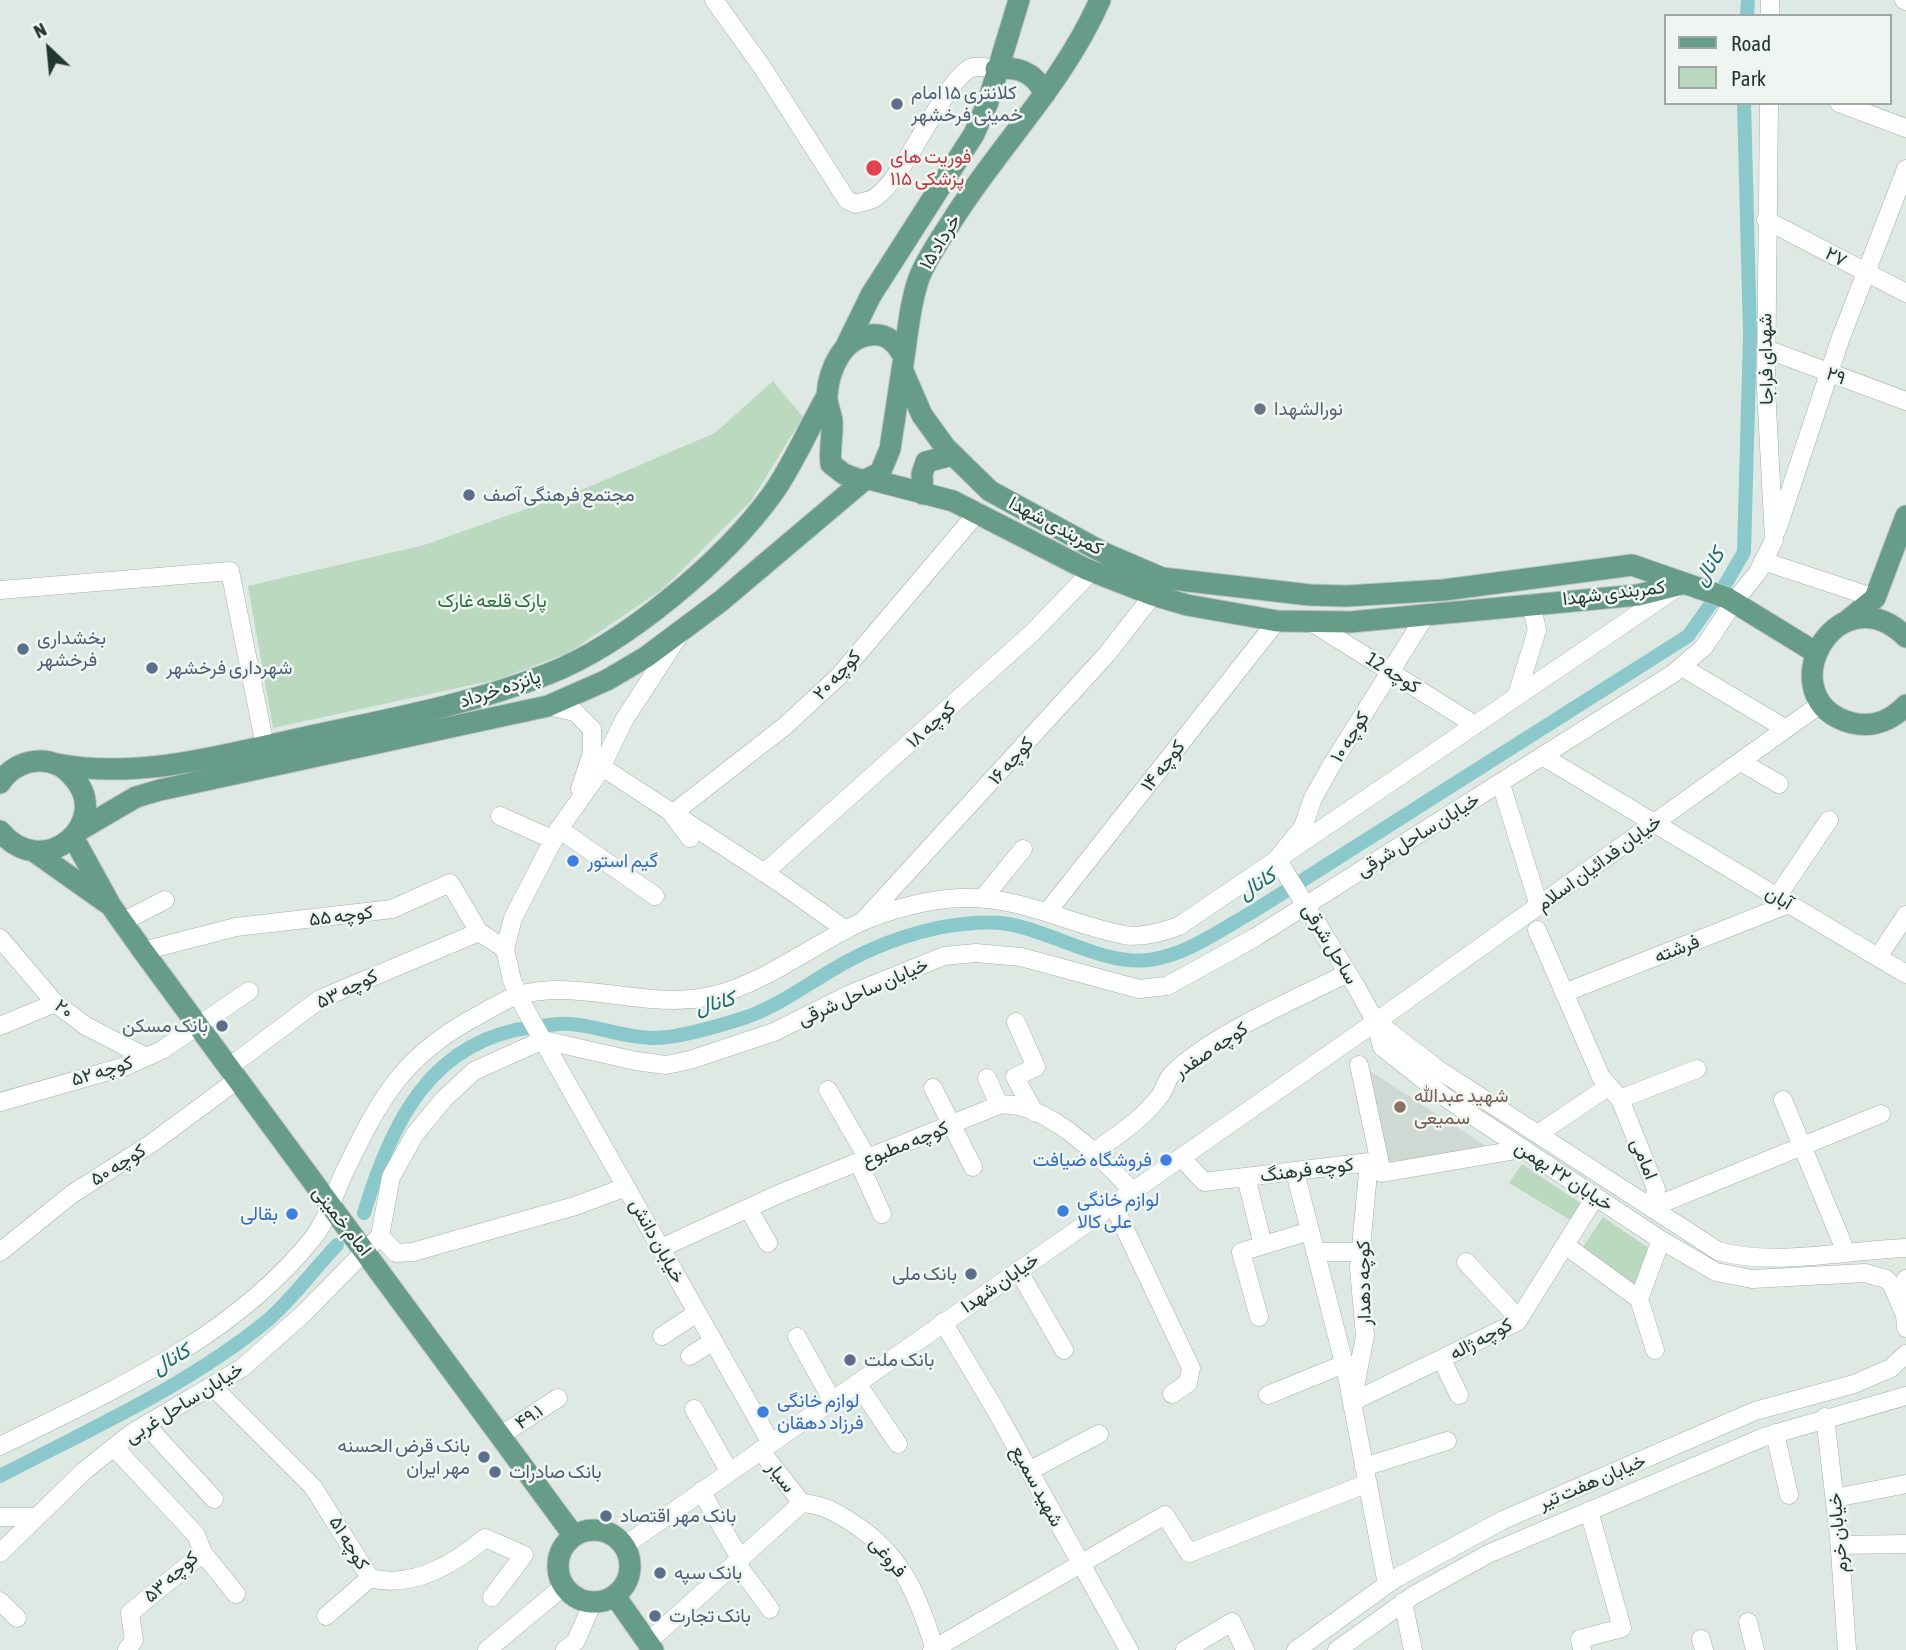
<!DOCTYPE html>
<meta charset="utf-8">
<style>
body{margin:0}
#map{position:relative;width:1906px;height:1650px;overflow:hidden;background:#dfe9e4;font-family:"Asap Condensed",sans-serif}
canvas{display:block}
.legend{position:absolute;left:1664px;top:14px;width:228px;height:91px;box-sizing:border-box;background:#eff6f2;border:2px solid #9daaa4;margin:0;padding:9px 12px;list-style:none;font-size:21px;color:#223830}
.legend li{display:flex;align-items:center;gap:14px;height:35px}
.legend b{width:35px;border:2px solid #9daaa4}
.north{position:absolute;left:14px;top:14px;width:70px;height:70px;-webkit-text-stroke:5px #eff6f2;paint-order:stroke;rotate:334deg;font-size:19px;font-weight:700;line-height:28px;text-align:center;color:#223830}
.north::after{content:'';display:block;margin:auto;width:24px;height:32px;background:#223830;clip-path:polygon(50% 0,100% 100%,50% 72%,0 100%)}
</style>
<div id="map">
<canvas width="1906" height="1650"></canvas>
<ul class="legend">
<li><b style="height:9px;background:#679c89"></b>Road</li>
<li><b style="height:19px;background:#bad9bf"></b>Park</li>
</ul>
<div class="north">N</div>
</div>
<script>
const ctx = document.querySelector('canvas').getContext('2d');
ctx.lineJoin = 'round';
function fill(path, color) {
  ctx.fillStyle = color;
  ctx.fill(path, 'evenodd');
}
function trace(path, color, width, dash) {
  ctx.strokeStyle = color;
  ctx.lineWidth = width;
  ctx.lineCap = dash ? 'butt' : 'round';
  ctx.setLineDash(dash || []);
  ctx.stroke(path);
}
function write(font, color, halo, rows, align = 'center') {
  ctx.font = font + ' "Asap Condensed",Vazirmatn,sans-serif';
  ctx.lineWidth = 5;
  ctx.setLineDash([]);
  ctx.textBaseline = 'middle';
  ctx.strokeStyle = halo;
  ctx.fillStyle = color;
  for (const [text, x, y, turn = 0] of rows) {
    ctx.save();
    ctx.translate(x, y);
    ctx.rotate((+turn || 0) * Math.PI / 180);
    ctx.textAlign = isNaN(turn) ? turn : align;
    if (halo) ctx.strokeText(text, 0, 0);
    ctx.fillText(text, 0, 0);
    ctx.restore();
  }
}
fill(new Path2D(`
 M1364,1067L1489,1148L1387,1168Z`), '#ced9d3');
fill(new Path2D(`
 M773,381L803,417L751,501L663,589L568,653L499,679L273,728L248,586L424,545L586,488L715,433Z
 M1522,1164L1582,1204L1572,1221L1509,1183Z
 M1603,1217L1653,1251L1635,1288L1583,1247Z`), '#bad9bf');
trace(new Path2D(`
 M1747,16L1748,0
 M364,1213C391,1123 431,1039 534,1027C545,1026 558,1023 570,1024C598,1026 626,1038 654,1038C680,1038 722,1025 747,1017C783,1004 814,979 848,961C881,943 927,927 964,924C975,923 989,922 1001,923C1047,928 1102,966 1149,960C1187,955 1222,929 1254,911L1688,636L1726,583L1744,552L1750,335L1744,103
 M0,1476C90,1429 189,1385 268,1320C293,1298 314,1269 337,1245`), '#8bc8cb', 14);
const minor = new Path2D(`
 M714,0L762,67L847,200L856,204C862,202 871,201 876,197C908,174 948,71 974,67C981,66 990,68 996,69
 M1904,0L1906,1
 M1770,16V0
 M1839,103L1906,128
 M1766,220L1906,293
 M1766,349L1906,401
 M1777,530L1840,340L1906,169
 M1763,561L1875,598
 M0,590L230,571L265,746
 M1426,615L1334,761L1313,798L1303,827L1277,859L1357,988L1375,1021L1382,1047L1449,1100L1661,1240L1716,1272L1752,1279L1865,1273L1886,1279L1892,1285L1904,1313
 M1311,622L1475,725
 M678,637L624,720L598,774L559,829L513,918L505,949L512,980L524,1007L771,1443
 M1682,667L1786,729
 M1517,695L1537,630L1531,603
 M548,706L575,712L592,729V753L580,789
 M1544,757L1906,974
 M1741,762L1779,784
 M602,767L777,881L846,930
 M1501,784L1539,906
 M500,816L554,840
 M559,829L655,896
 M690,838L672,814L785,726L839,676L978,512
 M764,873L1032,633L1092,571
 M1777,897L1829,820
 M983,898L1023,849
 M1048,911L1277,621
 M122,922L165,900
 M862,922L1107,654L1153,595
 M1537,930L1601,1077L1620,1099L1656,1189L1653,1207L1881,1114
 M0,938L55,1003L86,1026L146,1057
 M143,951L236,927L392,909L450,883L479,932L505,949
 M1878,957L1906,915
 M1564,993L1789,904
 M1375,1021L1439,1070L1718,1251C1773,1267 1848,1250 1906,1248
 M1016,1022L1036,1067L1015,1077L1034,1112
 M0,1026L55,1003
 M1359,1065L1382,1173
 M228,1068L320,999L479,932
 M987,1078L999,1105
 M933,1088L973,1167
 M828,1090L868,1159
 M1620,1099L1697,1069
 M1783,1100L1846,1252
 M0,1102L126,1066L162,1050L249,991
 M1538,1134L1609,1086
 M1094,1152C1116,1136 1143,1119 1159,1097C1165,1090 1166,1080 1172,1074C1211,1035 1298,998 1348,973
 M1181,1157L1204,1182L1369,1162L1382,1173L1522,1149
 M859,1163L882,1214
 M1295,1172L1346,1371L1387,1584
 M1246,1177L1263,1245
 M1113,1204L1191,1368L1188,1383L1172,1394
 M748,1208L768,1243
 M380,1236L396,1253L413,1252L575,1206L626,1187
 M1565,1245L1639,1299
 M661,1248L781,1193L999,1105C1044,1099 1105,1160 1132,1191
 M0,1252L72,1194L152,1143L237,1080
 M1315,1252H1361
 M1466,1262L1519,1319
 M1018,1270L1064,1350
 M1906,1279L1903,1286L1906,1328
 M1259,1317L1241,1252L1310,1231
 M943,1322L995,1409L1129,1650
 M662,1336L697,1313
 M797,1337L832,1400
 M1655,1350L1639,1299L1661,1240
 M690,1356L713,1341
 M1442,1360L1459,1395
 M857,1383L898,1444
 M212,1386L313,1487L370,1578C412,1589 454,1564 485,1538L524,1555L492,1597
 M1354,1392L1365,1336L1359,1269L1369,1162
 M1268,1395L1344,1364
 M1352,1402L1517,1322L1595,1197
 M694,1409L729,1471
 M1825,1417L1839,1537L1847,1650
 M146,1425L214,1499
 M1775,1433L1789,1495
 M500,1436L558,1398
 M0,1446C112,1391 233,1338 313,1238C327,1220 334,1195 343,1175C380,1098 403,1054 481,1014C493,1007 506,999 519,995C583,978 650,1012 715,995C768,981 809,947 859,923C887,910 929,899 961,898C1022,896 1067,924 1124,935C1142,938 1162,932 1179,926L1675,589
 M114,1447L196,1535L203,1553L130,1613L134,1640L127,1650
 M760,1450L802,1503
 M1364,1467L1447,1441
 M1029,1471L1099,1434
 M701,1491L741,1560
 M1835,1498L1906,1484
 M802,1503C823,1505 834,1511 851,1522C902,1554 918,1595 935,1650
 M0,1517H37
 M1840,1545L1906,1544
 M624,1546L1387,1014L1822,703
 M0,1553L84,1471L114,1447L132,1433L242,1368L302,1315L380,1236L391,1177L415,1134L444,1099L474,1071L543,1040L636,1061L666,1065L690,1060L774,1032L850,994L944,956L976,953L1021,957L1139,989L1167,986L1254,938L1674,673L1704,647L1734,602L1758,572L1774,540L1766,388L1769,103
 M203,1553L236,1594
 M737,1564L770,1609
 M0,1601L17,1618
 M1403,1602L1413,1650
 M326,1616L370,1578
 M1748,1622L1755,1650
 M1701,1639L1704,1650
 M648,1642L802,1503
 M487,1650L564,1586
 M565,1650L576,1641L593,1602
 M932,1650L1165,1515L1189,1553L1368,1483
 M1185,1650L1232,1622L1245,1650
 M1296,1650L1396,1578L1503,1520L1755,1411L1854,1384L1891,1368L1906,1354
 M1337,1650L1414,1595L1488,1554L1764,1437L1906,1396
 M1582,1650L1580,1639L1622,1628L1589,1511`);
const major = new Path2D(`
 M996,69C1019,66 1035,73 1045,94
 M847,344L871,295L974,134L988,102L1019,0
 M904,357C908,331 910,303 919,278C928,255 944,234 957,213C1004,141 1065,80 1100,0
 M902,369L922,415L945,447L990,491L1106,554L1162,578L1310,595L1347,596L1444,590L1632,565L1727,598L1815,652
 M869,479L953,501L1086,569L1153,595L1187,605L1277,621L1350,622L1638,595L1682,584
 M923,494L922,474L926,462L952,455
 M1847,621L1875,598L1906,516
 M1906,637C1836,569 1766,700 1852,723C1873,728 1892,720 1906,705
 M57,764C140,780 222,755 302,738C385,720 469,705 548,674C625,644 725,560 773,493C794,463 809,427 827,396
 M0,783C9,769 24,761 40,761C53,761 65,767 73,777C114,821 44,884 0,831
 M78,831L136,797L160,790L548,706L607,680L646,657L721,601L863,481L880,473L890,449L904,357C897,344 888,333 871,335C843,337 829,369 827,395C826,403 831,413 832,421C833,436 829,449 831,464L844,474L863,481
 M73,837L111,906L143,951L574,1536
 M35,852L107,903
 M558 1566a36 36 0 1 1 72 0a36 36 0 1 1-72 0Z
 M615,1596L653,1650`);
trace(minor, '#a3b0aa', 19);
trace(major, '#bdc3c1', 23);
trace(minor, '#fff', 18);
trace(major, '#679c89', 21);
for (const [x, y, r, color] of [
 [897,104,7,"#5c6f8a"],
 [874,168,9,"#e0444e"],
 [1260,409,7,"#6b7280"],
 [469,495,7,"#5c6f8a"],
 [23,649,7,"#5c6f8a"],
 [152,668,7,"#5c6f8a"],
 [573,861,7,"#3f7fe0"],
 [222,1026,7,"#5c6f8a"],
 [1400,1107,7,"#8d6e63"],
 [1166,1160,7,"#3f7fe0"],
 [1063,1211,7,"#3f7fe0"],
 [292,1214,7,"#3f7fe0"],
 [971,1274,7,"#5c6f8a"],
 [850,1360,7,"#5c6f8a"],
 [763,1412,7,"#3f7fe0"],
 [484,1457,7,"#5c6f8a"],
 [495,1472,7,"#5c6f8a"],
 [606,1516,7,"#5c6f8a"],
 [660,1573,7,"#5c6f8a"],
 [655,1616,7,"#5c6f8a"]
]) {
  const dot = new Path2D();
  dot.arc(x, y, r, 0, 2 * Math.PI);
  ctx.fillStyle = color;
  ctx.fill(dot);
  trace(dot, '#eff6f2', 2.5);
}
write('19px', '#4e5e75', '#eff6f2', [
 ["کلانتری ۱۵ امام",911,93],
 ["خمینی فرخشهر",911,115],
 ["مجتمع فرهنگی آصف",483,495],
 ["بخشداری",37,638],
 ["فرخشهر",37,660],
 ["شهرداری فرخشهر",166,668],
 ["بانک مسکن",208,1026,"right"],
 ["بانک ملی",957,1274,"right"],
 ["بانک ملت",864,1360],
 ["بانک قرض الحسنه",470,1446,"right"],
 ["مهر ایران",470,1468,"right"],
 ["بانک صادرات",509,1472],
 ["بانک مهر اقتصاد",620,1516],
 ["بانک سپه",674,1573],
 ["بانک تجارت",669,1616]
], 'left');
write('19px', '#be3a42', '#eff6f2', [
 ["فوریت های",890,157],
 ["پزشکی ۱۱۵",890,179]
], 'left');
write('19px', '#223830', '#eff6f2', [
 ["۱۵ خرداد",940,242,-59],
 ["۲۷",1836,257,28],
 ["شهدای فراجا",1766,359,-91],
 ["۲۹",1836,376,20],
 ["کمربندی شهدا",1056,526,28],
 ["کمربندی شهدا",1614,593,-7],
 ["کوچه 12",1393,673,32],
 ["کوچه ۲۰",837,675,-47],
 ["پانزده خرداد",500,689,-18],
 ["کوچه ۱۸",931,725,-42],
 ["کوچه ۱۰",1350,737,-58],
 ["کوچه ۱۶",1011,761,-48],
 ["کوچه ۱۴",1163,766,-52],
 ["خیابان ساحل شرقی",1418,835,-32],
 ["خیابان فدائیان اسلام",1599,863,-36],
 ["آبان",1779,898,31],
 ["کوچه ۵۵",341,916,-7],
 ["ساحل شرقی",1330,944,59],
 ["فرشته",1677,949,-21],
 ["کوچه ۵۳",347,989,-26],
 ["خیابان ساحل شرقی",863,992,-24],
 ["۲۰",64,1009,39],
 ["کوچه صفدر",1211,1050,-34],
 ["کوچه ۵۲",102,1071,-17],
 ["کوچه مطبوع",905,1144,-22],
 ["امامی",1644,1159,68],
 ["کوچه ۵۰",118,1165,-32],
 ["کوچه فرهنگ",1307,1170,-7],
 ["خیابان ۲۲ بهمن",1564,1176,33],
 ["امام خمینی",342,1221,52],
 ["خیابان دانش",657,1241,61],
 ["خیابان شهدا",1000,1283,-35],
 ["کوچه دهدار",1364,1283,-91],
 ["کوچه ژاله",1481,1339,-28],
 ["خیابان ساحل غربی",184,1403,-32],
 ["۴۹.۱",529,1417,-34],
 ["سیار",781,1477,52],
 ["خیابان هفت تیر",1592,1482,-23],
 ["شهید سمیع",1037,1486,62],
 ["خیابان خرم",1838,1533,-95],
 ["کوچه ۵۱",349,1543,59],
 ["فروغی",888,1557,50],
 ["کوچه ۵۳",171,1577,-42]
]);
write('19px', '#5b616d', '#eff6f2', [
 ["نورالشهدا",1274,409]
], 'left');
write('19px', '#2f6c40', '#eff6f2', [
 ["پارک قلعه غارک",492,601]
]);
write('19px', '#366cbe', '#eff6f2', [
 ["گیم استور",587,861],
 ["فروشگاه ضیافت",1152,1160,"right"],
 ["لوازم خانگی",1077,1200],
 ["علی کالا",1077,1222],
 ["بقالی",278,1214,"right"],
 ["لوازم خانگی",777,1401],
 ["فرزاد دهقان",777,1423]
], 'left');
write('19px', '#785e54', '#eff6f2', [
 ["شهید عبدالله",1414,1096],
 ["سمیعی",1414,1118]
], 'left');
write('italic 21px', '#216a6f', '#eff6f2', [
 ["کانال",1709,567,-57],
 ["کانال",1257,884,-32],
 ["کانال",715,1003,-14],
 ["کانال",171,1359,-30]
]);
</script>
